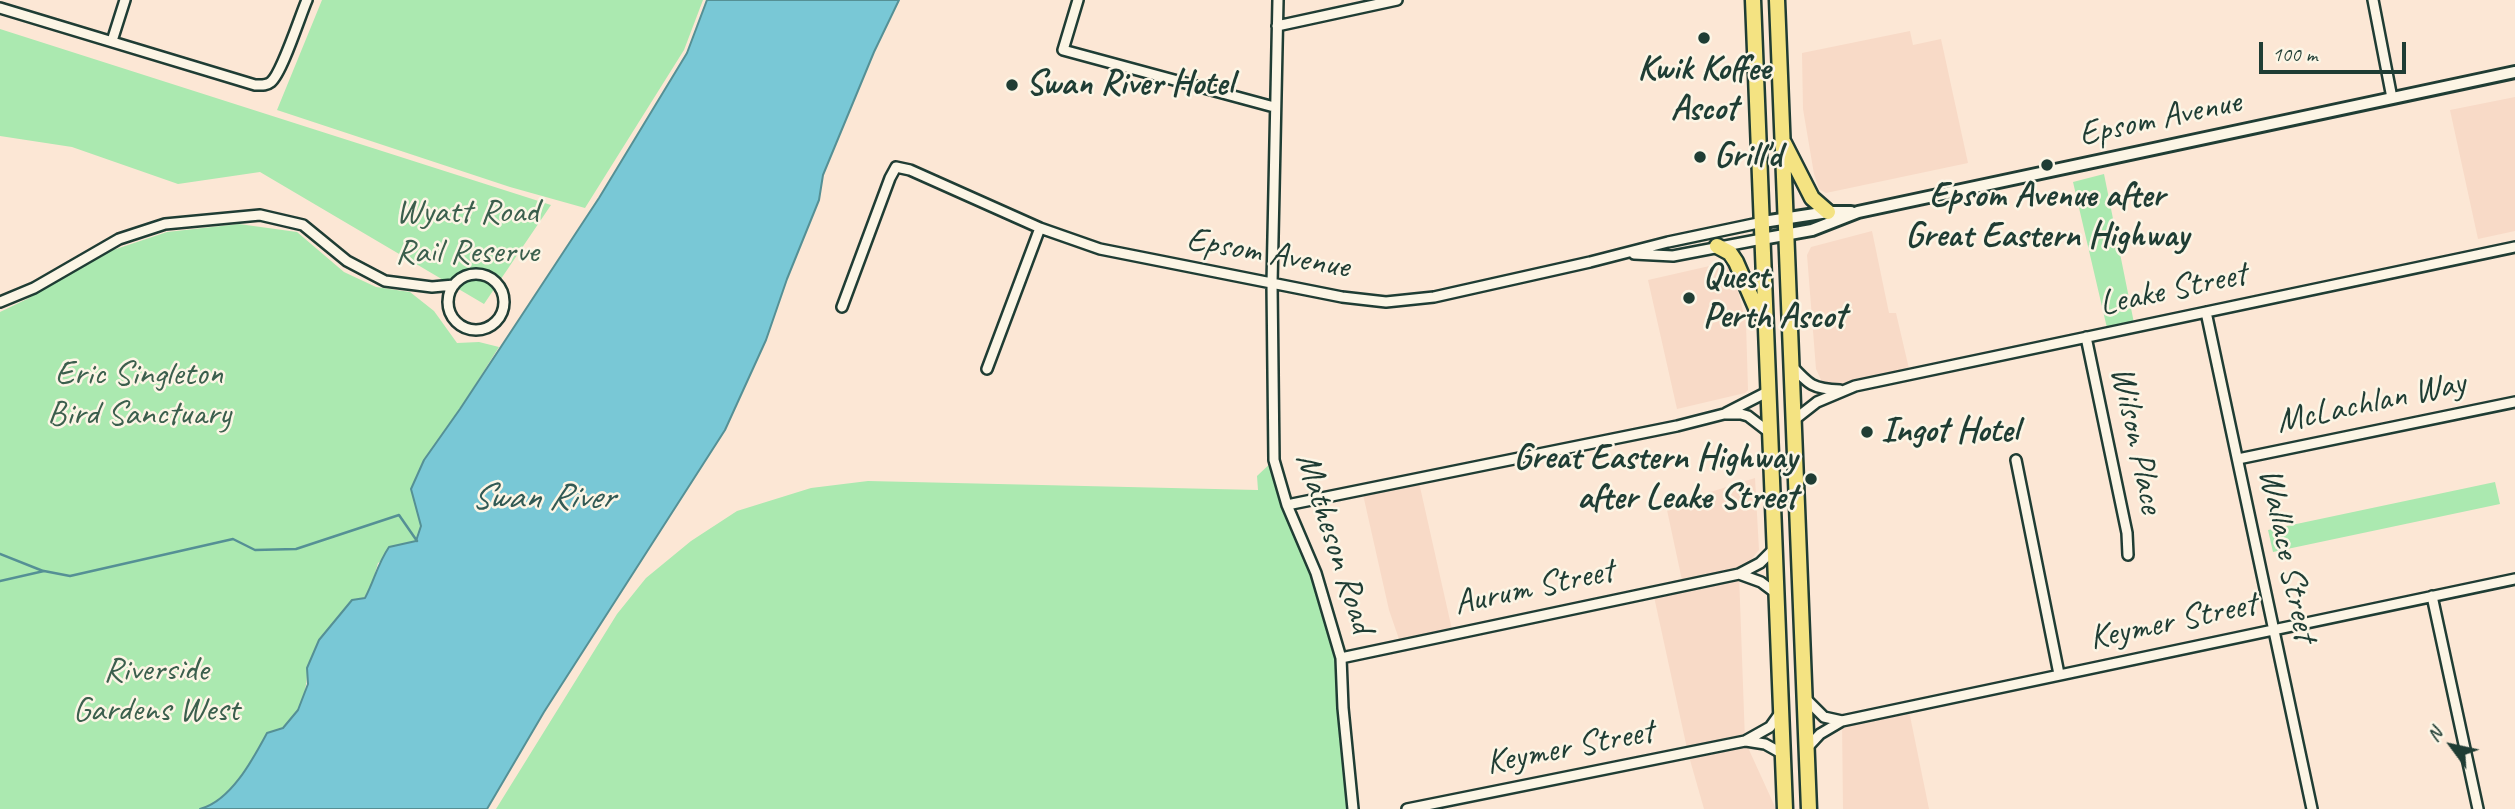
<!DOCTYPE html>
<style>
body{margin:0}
#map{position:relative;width:2515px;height:809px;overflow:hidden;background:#fce7d5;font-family:Caveat,sans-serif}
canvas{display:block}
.north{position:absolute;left:2417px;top:711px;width:70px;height:70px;-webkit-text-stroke:5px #fcf5e5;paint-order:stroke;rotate:303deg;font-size:19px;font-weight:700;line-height:28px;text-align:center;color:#1f3d34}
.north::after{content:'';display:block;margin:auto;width:24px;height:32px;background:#1f3d34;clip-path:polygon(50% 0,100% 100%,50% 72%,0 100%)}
.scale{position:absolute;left:2259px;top:42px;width:147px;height:32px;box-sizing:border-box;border:4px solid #1f3d34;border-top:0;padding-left:9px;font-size:21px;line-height:24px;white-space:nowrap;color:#1f3d34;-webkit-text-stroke:5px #fcf5e5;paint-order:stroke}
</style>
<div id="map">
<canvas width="2515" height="809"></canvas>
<div class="north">N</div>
<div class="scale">100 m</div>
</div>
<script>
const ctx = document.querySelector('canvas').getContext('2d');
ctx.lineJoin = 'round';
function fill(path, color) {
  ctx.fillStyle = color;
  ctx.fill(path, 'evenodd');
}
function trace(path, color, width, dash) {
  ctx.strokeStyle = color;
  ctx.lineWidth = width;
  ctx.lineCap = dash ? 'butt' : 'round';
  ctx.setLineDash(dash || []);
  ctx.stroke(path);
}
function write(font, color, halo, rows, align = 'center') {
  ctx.font = font + ' Caveat,sans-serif';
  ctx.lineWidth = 5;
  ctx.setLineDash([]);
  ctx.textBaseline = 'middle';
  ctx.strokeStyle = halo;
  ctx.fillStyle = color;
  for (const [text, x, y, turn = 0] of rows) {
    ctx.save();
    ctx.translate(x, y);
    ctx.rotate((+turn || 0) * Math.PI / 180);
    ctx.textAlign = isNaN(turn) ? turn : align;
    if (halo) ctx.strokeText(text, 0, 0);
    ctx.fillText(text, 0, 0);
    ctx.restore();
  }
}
fill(new Path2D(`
 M1910,31L1913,45L1941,39L1968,163L1826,193L1819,189L1814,174L1803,109L1802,53Z
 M2515,97V231L2478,239L2450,110Z
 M1872,231L1889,313H1896L1910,373L1829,397L1816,369L1807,255L1811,247Z
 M1727,262L1737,287L1746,323L1748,390L1745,393L1677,409L1648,280Z
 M1418,478L1453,634L1401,645L1389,610L1362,490Z
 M1755,478L1759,550L1739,574L1745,741L1776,809H1704L1688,753L1653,592L1683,585L1667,510L1682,507V501Z
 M1908,706L1929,809H1843L1842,721Z`), '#f8dac7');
fill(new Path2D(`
 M322,0H703L684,50L585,208L510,187L277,110Z
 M0,29L551,205L484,304L260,172L178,184L72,147L0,136Z
 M2104,174L2134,323L2107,328L2073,182Z
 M239,224L297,232L344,272L376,287L410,292L434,311L457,343L479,342L499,347L460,409L424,460L411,489L421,526L416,541L378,563L372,584L364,598L307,667C308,688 301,715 283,728C279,731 272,732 267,733C253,759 231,802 200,809H0V312L27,299L113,250L167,232Z
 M1274,460L1316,573L1341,658L1353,809H496L617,614L646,578L691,541L737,511L811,488L868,481L1258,490L1257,476Z
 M2495,482L2500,504L2273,552L2268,530Z`), '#abe9b0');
const water = new Path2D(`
 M707,0H899L874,52L823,175L819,200L787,279L766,340L725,430L544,712L487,809H200C231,801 253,759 267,733L283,728L298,710L308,684L307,668L319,640L352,600L365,598C375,579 377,565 389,547L416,541L421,526L411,489L424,460L460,409L599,198L687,53Z`);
fill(water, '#79c8d6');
trace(water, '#559095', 2);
trace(new Path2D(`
 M0,554L43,571
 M0,581L44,571L70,576L233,539L255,550L296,549L399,515L417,541`), '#559095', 2.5);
const minor = new Path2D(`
 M1078,0L1063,50L1274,107
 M1278,0L1272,284L1274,460L1287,505L1316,573L1341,658L1343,708L1353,809
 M2373,0L2392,98
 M0,8L255,85C261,85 266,86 271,82C282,73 300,16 307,0
 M1277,26L1397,0
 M112,41L125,0
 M1634,254L1673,256L1762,239
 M448 302a28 28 0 1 1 56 0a28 28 0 1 1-56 0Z
 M0,302L34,288L119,239L165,224L260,215L303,225L347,261L385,281L432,287L454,285
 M842,307L890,178L896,167L910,170L1040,228L1100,249L1342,297L1386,302L1434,297L1590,262L1668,242L1763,222
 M2206,312L2312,809
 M2086,337L2127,533L2128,555
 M1791,365C1809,385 1813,389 1840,390
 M987,369L1040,228
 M1726,413L1769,391
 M1794,420L1817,402L1855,386L2515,247
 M2238,459L2515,402
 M2016,460L2059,674
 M1287,505L1677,426L1724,414H1741L1748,416L1770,433
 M1739,574L1761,582L1777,594
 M2432,596L2478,809
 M1341,658L1739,574L1760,563L1775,548
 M1806,699L1824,717L1842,721
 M1746,741L1765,744L1783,754
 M1807,748L1820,734L1842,721L2515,579
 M1407,809L1745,741L1770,727L1780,713`);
const tertiary = new Path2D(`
 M1763,222L1828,212H1851
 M1762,239L1812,230L1858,212L2515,72`);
const trunk = new Path2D(`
 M1753,0L1785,809
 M1777,0L1809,809
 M1784,143L1812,198L1828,212
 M1717,246L1730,253L1736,262L1756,308L1765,319`);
trace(minor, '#1f3d34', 14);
trace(tertiary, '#1f3d34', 16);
trace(trunk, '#1f3d34', 19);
trace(minor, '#fcf5e5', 9);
trace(tertiary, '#fcf5e5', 10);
trace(trunk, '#f4e382', 14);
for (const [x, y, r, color] of [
 [1704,38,7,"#1f3d34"],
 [1012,85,7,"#1f3d34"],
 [1700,157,7,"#1f3d34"],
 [2047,165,7,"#1f3d34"],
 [1689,298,7,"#1f3d34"],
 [1867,432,7,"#1f3d34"],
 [1811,479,7,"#1f3d34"]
]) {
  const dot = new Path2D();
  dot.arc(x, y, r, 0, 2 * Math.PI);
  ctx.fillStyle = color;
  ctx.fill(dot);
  trace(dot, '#fcf5e5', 2.5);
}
write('bold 35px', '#1f3d34', '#fcf5e5', [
 ["Kwik Koffee",1704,70,"center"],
 ["Ascot",1704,110,"center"],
 ["Swan River Hotel",1026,85],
 ["Grill'd",1714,157],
 ["Epsom Avenue after",2047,197,"center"],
 ["Great Eastern Highway",2047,237,"center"],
 ["Quest",1703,278],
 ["Perth Ascot",1703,318],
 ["Ingot Hotel",1881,432],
 ["Great Eastern Highway",1797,459,"right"],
 ["after Leake Street",1797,499,"right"]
], 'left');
write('35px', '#1f3d34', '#fcf5e5', [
 ["Epsom Avenue",2160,119,-12],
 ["Epsom Avenue",1268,254,10],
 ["Leake Street",2173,290,-12],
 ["McLachlan Way",2371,403,-12],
 ["Wilson Place",2136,440,78],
 ["Matheson Road",1334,543,72],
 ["Wallace Street",2287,555,78],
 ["Aurum Street",1534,588,-12],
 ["Keymer Street",2173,622,-12],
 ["Keymer Street",1570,748,-11]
]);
write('35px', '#3b5f4d', '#fcf5e5', [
 ["Wyatt Road",467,213],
 ["Rail Reserve",467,253],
 ["Eric Singleton",139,375],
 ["Bird Sanctuary",139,415],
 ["Riverside",156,671],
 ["Gardens West",156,711]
]);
write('italic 37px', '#315954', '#fcf5e5', [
 ["Swan River",542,498]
]);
</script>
